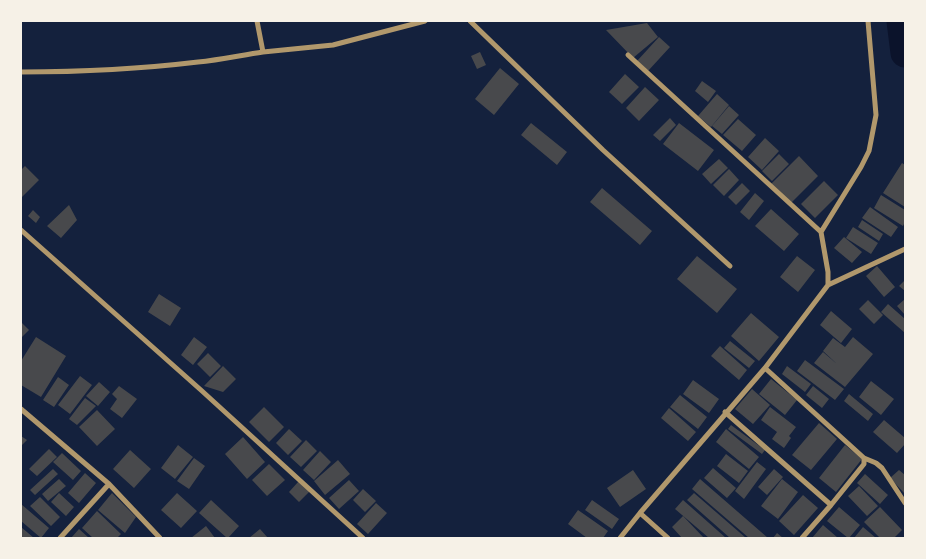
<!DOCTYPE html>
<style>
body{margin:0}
#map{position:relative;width:926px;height:559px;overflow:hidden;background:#14213d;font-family:Figtree,sans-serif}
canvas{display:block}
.frame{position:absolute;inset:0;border:22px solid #f6f1e7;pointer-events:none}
</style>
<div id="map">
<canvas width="926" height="559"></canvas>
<div class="frame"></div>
</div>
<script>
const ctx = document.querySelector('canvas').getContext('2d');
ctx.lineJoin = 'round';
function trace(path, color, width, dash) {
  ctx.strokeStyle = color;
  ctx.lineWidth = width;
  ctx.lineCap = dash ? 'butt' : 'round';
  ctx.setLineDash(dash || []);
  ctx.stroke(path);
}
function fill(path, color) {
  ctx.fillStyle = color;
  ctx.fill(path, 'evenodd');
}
trace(new Path2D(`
 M901,21L905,53`), '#0b132b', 29);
fill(new Path2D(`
 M647,23L658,37L633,58L606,30Z
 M659,37L670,47L648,71L637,61Z
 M480,52L486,65L477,69L471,56Z
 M500,68L519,84L494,115L475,99Z
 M625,74L639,87L622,104L609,92Z
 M702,81L716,91L708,102L695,91Z
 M645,87L659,100L639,121L626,108Z
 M717,94L729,105L711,127L698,116Z
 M729,106L739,115L722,134L712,126Z
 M670,118L676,125L660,141L653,135Z
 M738,119L756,135L742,151L723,135Z
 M531,123L567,152L557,165L521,135Z
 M679,123L714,150L698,171L663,144Z
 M765,138L779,151L762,170L748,157Z
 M779,154L789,164L772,181L762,171Z
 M799,156L818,176L791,203L771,184Z
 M719,159L728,168L711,184L702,174Z
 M902,163L905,165V207L883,193Z
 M25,166L39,180L21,198V170Z
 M729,169L739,180L724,196L713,185Z
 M824,181L838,195L815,218L801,204Z
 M742,183L750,191L736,205L728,197Z
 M602,188L652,231L640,245L590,202Z
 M755,193L764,201L749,220L740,212Z
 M881,195L905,210V222L903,226L874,208Z
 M69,205L77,220L61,238L47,226Z
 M870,207L898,227L891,237L862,218Z
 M771,209L799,234L784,251L755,226Z
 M33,210L40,217L36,223L28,216Z
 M862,220L883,234L879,241L858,227Z
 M853,227L878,243L871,254L846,238Z
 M844,237L862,252L852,263L834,248Z
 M697,256L737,289L717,313L677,279Z
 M797,256L815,270L798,292L780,277Z
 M877,266L895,287L884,297L866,276Z
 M905,280V291L899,286Z
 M159,294L181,308L170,326L148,312Z
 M905,299V315L897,306Z
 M868,300L883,315L874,324L859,309Z
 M888,304L905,319V333L881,312Z
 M831,311L852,329L841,343L820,325Z
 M751,313L779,337L759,361L731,336Z
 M21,322L29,330L21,338Z
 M36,337L66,356L41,397L21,385V361Z
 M194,337L207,347L193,365L181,355Z
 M853,337L873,354L845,387L814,363L823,352L837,364L823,351L833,338L845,347Z
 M730,341L755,361L749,368L724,348Z
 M720,346L747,370L739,380L711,356Z
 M208,353L221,366L210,377L197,364Z
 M805,360L844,389L835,400L797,371Z
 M223,366L236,379L223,392L204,386Z
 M787,366L811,384L805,392L782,374Z
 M80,376L92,385L70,414L58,405Z
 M58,377L69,385L54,407L43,400Z
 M771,379L797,400L785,415L759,394Z
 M693,380L719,399L709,413L683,394Z
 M871,381L894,399L881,415L859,397Z
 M99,382L110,392L98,406L86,396Z
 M119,386L137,399L122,418L110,409L117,399L112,394Z
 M813,386L829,399L822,408L806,395Z
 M752,389L770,405L753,424L735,409Z
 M849,394L873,414L868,421L844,401Z
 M680,395L707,417L698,429L670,407Z
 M85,398L96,406L77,425L69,419Z
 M264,407L284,427L269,442L249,422Z
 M770,407L796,427L789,436L791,438L784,448L772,439L777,432L761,420Z
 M669,408L696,432L688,441L661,418Z
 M97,410L115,429L97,446L79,427Z
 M884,420L905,438V444L897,453L873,432Z
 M819,423L837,439L811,470L792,455Z
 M731,425L765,450L762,454L728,429Z
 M289,429L302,441L288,455L276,443Z
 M726,429L759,457L749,469L716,442Z
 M21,436L27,440L21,446Z
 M243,437L265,462L247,479L225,454Z
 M306,440L317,451L301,467L290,457Z
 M178,445L193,457L175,479L161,468Z
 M845,445L862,459L836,492L819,478Z
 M49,449L57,457L37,476L29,469Z
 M130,450L151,469L134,488L113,469Z
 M320,451L331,462L314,480L303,470Z
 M62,453L81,471L73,480L53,462Z
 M726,454L748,471L739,483L717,466Z
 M194,458L205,466L189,489L177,481Z
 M338,460L350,474L325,495L314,481Z
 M757,462L766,469L744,499L735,491Z
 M269,464L285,480L267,496L252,480Z
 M713,468L736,488L727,498L704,478Z
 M53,469L58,474L35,495L30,490Z
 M774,469L783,477L767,495L758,487Z
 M633,470L646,489L620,507L607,488Z
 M899,470L905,475V494L890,478Z
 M85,473L96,483L79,503L68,493Z
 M865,474L888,495L880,504L857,483Z
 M59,479L66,486L48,501L42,494Z
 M700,479L768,538H749L692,489Z
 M782,479L798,492L778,519L761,506Z
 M349,480L359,491L339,509L329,498Z
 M299,481L310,491L299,502L289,492Z
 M859,486L878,506L867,516L848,496Z
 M363,489L376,501L365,512L353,500Z
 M59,493L74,507L66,516L51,502Z
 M112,493L136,517L125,533L98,510Z
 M177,493L197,511L181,528L161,510Z
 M694,493L746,538H730L687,500Z
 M803,495L818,508L794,535L779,521Z
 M40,497L60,517L51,526L30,506Z
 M211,500L239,526L228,538H227L199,513Z
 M592,500L619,519L612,529L585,510Z
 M683,500L726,538H709L675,509Z
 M376,503L387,513L368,534L357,524Z
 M21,504L49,528L41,538L21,521Z
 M839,507L860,525L849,538H848L827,521Z
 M880,507L902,530L894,538H880L864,522Z
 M578,510L608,531L603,538H587L568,524Z
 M97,511L121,534L117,538H93L82,528Z
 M683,516L704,538H682L672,527Z
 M823,525L838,538H812Z
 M206,526L215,538H191Z
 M21,527L34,538H21Z
 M863,527L876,538H854Z
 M79,529L89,538H71Z
 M260,529L268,538H249Z
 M777,533L783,538H773Z`), '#48494c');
trace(new Path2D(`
 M470,21L603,150L730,266
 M263,52L333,45L425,21
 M628,55L821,232
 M21,72C80,72 140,69 198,62C220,60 242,55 263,52L257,21
 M21,230L202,391L363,538
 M828,285V272L821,232L861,167L869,151L876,115L868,21
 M765,368L864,458V464L831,505
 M21,409L109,484L160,538
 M725,412L831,505L802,538
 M864,458L876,463L882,468L905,503
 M640,513L668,538
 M60,538L109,484
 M620,538L640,513L765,368L828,285L905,249`), '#b1986c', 5);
</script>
